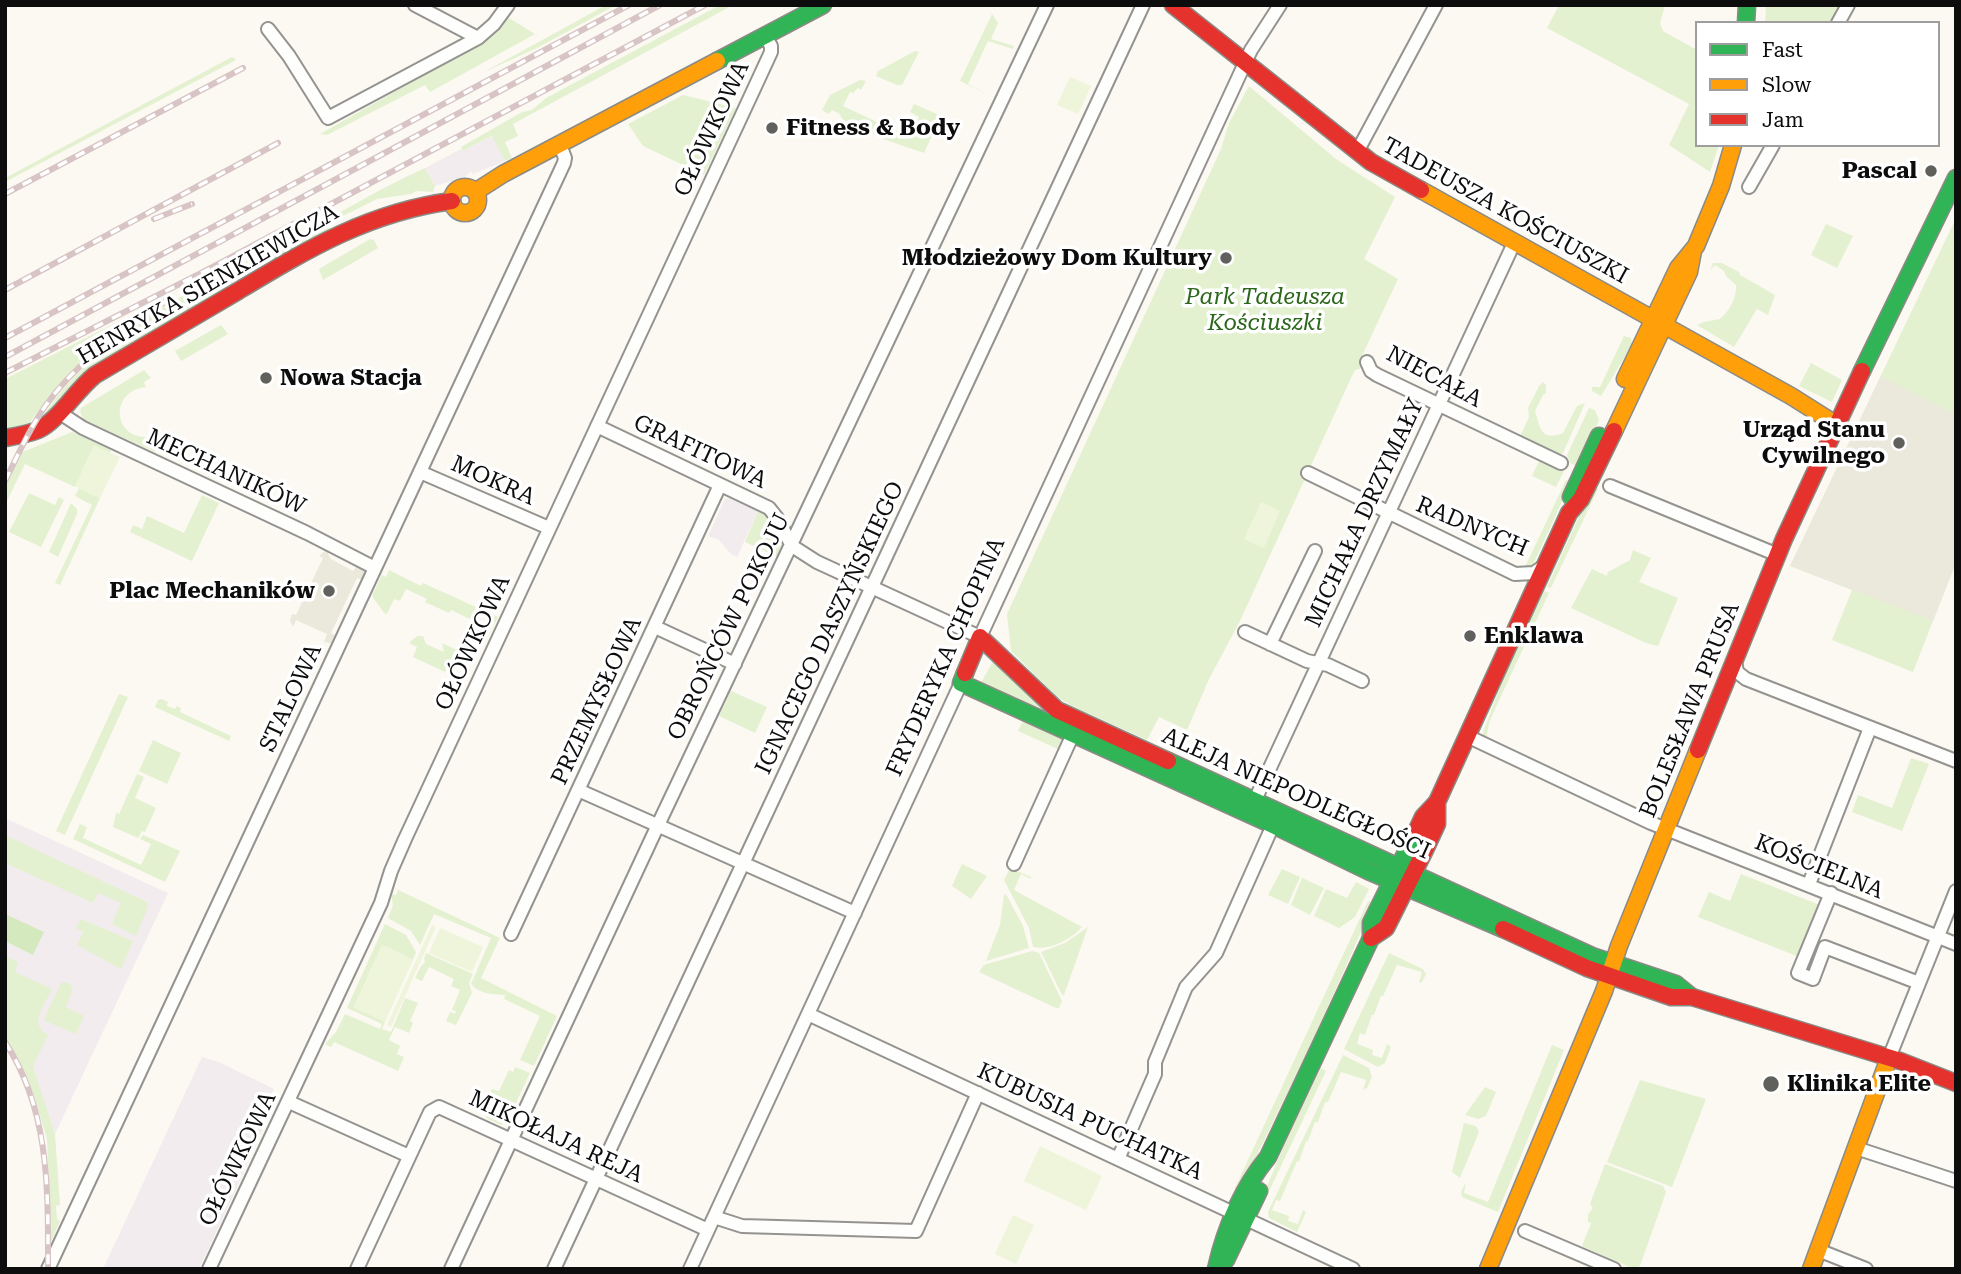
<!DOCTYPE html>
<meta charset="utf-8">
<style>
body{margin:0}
#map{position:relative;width:1961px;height:1274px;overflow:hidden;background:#fbf9f1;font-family:"Roboto Serif",serif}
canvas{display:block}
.frame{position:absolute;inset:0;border:7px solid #0d0d0d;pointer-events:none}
.legend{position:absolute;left:1695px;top:21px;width:245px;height:126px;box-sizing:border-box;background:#fff;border:2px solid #9e9e9e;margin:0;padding:9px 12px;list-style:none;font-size:21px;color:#0d0d0d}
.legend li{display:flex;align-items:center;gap:14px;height:35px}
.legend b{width:35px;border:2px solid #9e9e9e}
</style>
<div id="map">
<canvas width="1961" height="1274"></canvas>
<div class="frame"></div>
<ul class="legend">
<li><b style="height:9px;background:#30b455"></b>Fast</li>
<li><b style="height:9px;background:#ff9f0a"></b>Slow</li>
<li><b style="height:9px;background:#e5322d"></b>Jam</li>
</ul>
</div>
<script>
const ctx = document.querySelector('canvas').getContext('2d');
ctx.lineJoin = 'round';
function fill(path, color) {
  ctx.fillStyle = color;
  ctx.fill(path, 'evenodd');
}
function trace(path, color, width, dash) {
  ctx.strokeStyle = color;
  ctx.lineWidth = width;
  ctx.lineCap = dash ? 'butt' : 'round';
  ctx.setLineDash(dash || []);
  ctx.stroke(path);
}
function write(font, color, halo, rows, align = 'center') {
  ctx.font = font + ' "Roboto Serif",serif';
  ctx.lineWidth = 7;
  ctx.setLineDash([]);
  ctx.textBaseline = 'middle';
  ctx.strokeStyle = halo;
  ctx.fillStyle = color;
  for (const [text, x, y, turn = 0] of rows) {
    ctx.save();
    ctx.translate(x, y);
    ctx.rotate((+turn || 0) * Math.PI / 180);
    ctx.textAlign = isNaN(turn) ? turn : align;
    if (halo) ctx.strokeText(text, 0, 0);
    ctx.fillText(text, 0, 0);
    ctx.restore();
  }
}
fill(new Path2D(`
 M493,136L505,161L473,174L471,171L465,177L435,186L425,168L461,149L463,151Z
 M729,498L758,511L737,557L731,554L719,540L708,536L725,499Z
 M5,818L168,893L55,1134L29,1056L5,1019Z
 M202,1057L219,1062L274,1089L269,1100L273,1106L234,1194L199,1269H103Z`), '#f2ecee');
fill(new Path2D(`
 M606,5H616L537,48L484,72Z
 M720,5H733L513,124L518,136L505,142L512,158L505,161L492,136L463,151L461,147L522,112L532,110L546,98Z
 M1559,5H1665L1660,23L1663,31L1697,50V145H1719L1710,172L1669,145L1689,104L1547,28Z
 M1766,5H1841L1831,23H1765Z
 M992,14L998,23L991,39L1014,46L1013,49L988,41L968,84L991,96L960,81Z
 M509,18L535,34L430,92L425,85L327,135L320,134L472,48Z
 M915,51L919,52L902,85H897L876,76L878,71Z
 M232,57L236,60L5,182V178Z
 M860,80L866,81L861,90L858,88L853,93L850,92L843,106L877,122L879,120L887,123L886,126L909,137L919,117L910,112L914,104L937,114L939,120L924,153L883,139L842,119L840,114L832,110L829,114L822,110L830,95Z
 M1249,86L1336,159L1395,197L1364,259L1398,279L1360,360L1362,364L1360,369L1355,370L1351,378L1240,621L1209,679L1187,730L1159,717L1147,740L1070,705L1056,696L1011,651L1007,614L1221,149L1229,123Z
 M683,95L736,108L704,175L643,146L628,124Z
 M425,168L435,186L433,192L416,191L411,194L377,199L343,216L326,220L330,231L38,423C99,329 203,285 298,235C340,213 382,187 425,168Z
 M1956,218V562L1913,672L1832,640L1852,590L1790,566Z
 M1826,224L1853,236L1837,268L1811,255Z
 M370,239L374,240L378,248L323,280L319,269Z
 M1713,263H1722L1739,272L1740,275L1775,295L1768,315L1757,309L1734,347L1697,325L1704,322L1720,319C1729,311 1737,298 1736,285L1726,276L1724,271L1715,265L1710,270Z
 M180,290C115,330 70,362 27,427L5,429V379Z
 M221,325L228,334L181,361L175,351Z
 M1624,336L1631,338L1632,345L1601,396L1592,391V387H1600Z
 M1811,363L1842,380L1832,402L1799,386Z
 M144,370L151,378L144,382L146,387C108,391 113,441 151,437L156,446L155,452L84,420L80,412L81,408Z
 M1543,382L1546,385V393L1543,395L1535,411C1540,427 1541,442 1563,433L1577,406L1585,403L1563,453L1556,456L1519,439L1529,417L1528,408L1539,386Z
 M1589,408L1595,410L1599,420L1578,467L1570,463L1567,455Z
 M72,432L111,450L110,453L94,446L75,487L25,464L5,505V486L20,453Z
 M1540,459L1564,471L1556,487L1532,476Z
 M1566,480L1571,482L1532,567H1525Z
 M1597,486L1598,489L1551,588L1547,587L1586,501Z
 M79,488L100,498L60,585L55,583L92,505L75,496Z
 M29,493L55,505L59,497L64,500L41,547L9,532Z
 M202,495L219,503L192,561L130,532L133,525L142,529L147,516L184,533Z
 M71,503L77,509V514L58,557L49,552Z
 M758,511L763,513L764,511L783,542V553L780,552L778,557L745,542Z
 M1633,550L1651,558L1639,582L1678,598L1658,646L1646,643L1571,608L1592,569L1607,576L1608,572L1630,560Z
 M389,570L421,586L423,583L498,617L482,650L495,622L490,619L489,615L483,612L480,615L474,612L470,619L451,610L449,613L425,602L427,599L406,589L400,601L394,599L387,614L384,613L372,596L382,575L386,577Z
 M1544,591L1549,593L1496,707L1489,723L1486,740L1482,735L1503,679Z
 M417,636H423L426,644L444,652L442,643L461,652V657L454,654L445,672L413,657L417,647L409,643Z
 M994,660L1046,709L1045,712L979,686Z
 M731,691L767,707L755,733L719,716Z
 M119,694L128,697L65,835L56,831Z
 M162,699L168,702L167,706L175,709L177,706L181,708L180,712L231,736L229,741L155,707L158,700Z
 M1023,721L1061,737L1064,742L1060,750L1018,731Z
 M153,740L181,753L167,784L139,771Z
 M1911,758L1929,764L1902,831L1852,812L1858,795L1892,808Z
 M137,774L144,777L135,798L156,808L145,832L142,831L138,838L113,827L116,813L119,814Z
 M80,824L87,827L83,838L141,865L151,844L140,839L143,835L180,851L165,882L73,839Z
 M5,835L147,902L148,907L136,936L112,924L121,903L98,893L93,903L5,863Z
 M962,864L987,876L971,899L952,886Z
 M1010,868L1031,877V879L1021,874L1014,890L1082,927C1071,939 1050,951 1033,947L1029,928L1004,880Z
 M1282,869L1300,877L1288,904L1268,895Z
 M1741,874L1820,905L1799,957L1698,917L1709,892L1730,901Z
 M1302,878L1324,888L1310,915L1291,905Z
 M1356,882L1369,889L1355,917L1339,928L1314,916L1326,889L1347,898Z
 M394,888L500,938L481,978L557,1016L534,1066L520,1060L540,1016L504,999L505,995C492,994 479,994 471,984L491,938L434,914L420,945L411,931L388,918L393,905L391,894L396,895L398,891Z
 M1004,894L1007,896L1023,926L1029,948L986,961L1000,925Z
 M1368,901L1373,903C1333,1001 1286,1095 1240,1190L1235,1188Z
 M81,919L133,941L121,969L77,945L83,932L76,928Z
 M385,924L406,935L416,952L413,960L382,945L354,1007L385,1022L382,1029L391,1032L405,998L418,1003L410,1021L413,1023L409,1033L395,1027L389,1040L400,1046L397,1054L404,1057L398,1071L334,1042L331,1047L325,1044L336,1032L345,1014L380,1029L382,1024L347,1008Z
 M1088,927L1064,995H1062L1041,952L1065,943Z
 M1032,951L1039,953L1062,1001L1059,1008H1056L979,972L984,965Z
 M426,953L473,974L469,983L472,993L456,1025L446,1021L450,1012L455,1014L456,1011L452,1010L460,990L451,986L454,979L429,967L422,981L415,978L421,966L425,962L424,959Z
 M1389,953L1423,969L1426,974L1422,982L1419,983L1422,972L1397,965L1383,996H1381L1374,1015H1372L1365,1035L1360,1033L1357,1044L1373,1050L1372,1055L1382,1058L1387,1044L1391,1047L1385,1063L1378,1067L1344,1049Z
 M5,956L18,962L15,972L52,989C45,1005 28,1024 48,1035L33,1066L55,1134L60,1205L56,1206L57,1219L60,1221L51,1242L47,1139L35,1099L21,1064L5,1037Z
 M65,982L69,983L73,988L66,1007L84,1016L76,1034L45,1021L46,1015L61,983Z
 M1552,1045L1564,1050L1498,1212L1462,1197L1461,1192L1466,1182L1464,1193L1488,1202Z
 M1343,1055L1369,1068L1372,1077L1367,1088L1363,1090L1366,1080L1341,1072L1328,1102H1325L1318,1122H1315L1308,1141H1306L1299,1162L1297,1161L1280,1201L1276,1200L1272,1210L1289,1216L1288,1221L1298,1224L1303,1210L1306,1212L1297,1232L1269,1218L1268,1212Z
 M515,1067L530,1073L507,1122L501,1125L486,1118L490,1109L484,1105L492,1089L499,1091L509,1070L513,1072Z
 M1321,1068L1326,1071L1264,1202L1261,1201L1285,1143Z
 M1640,1080L1706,1099L1672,1187L1607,1162Z
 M1485,1087L1496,1092L1486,1116L1478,1119L1465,1115Z
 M1464,1123L1476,1126L1479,1132L1460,1178L1452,1172Z
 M1605,1164L1663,1186L1666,1192L1640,1266L1634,1269L1582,1246L1591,1223L1588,1222V1214L1593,1208L1590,1204Z`), '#e4f1d0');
fill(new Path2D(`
 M5,914L44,932L33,955L5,941Z`), '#d5e9be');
fill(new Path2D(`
 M1070,77L1091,86L1078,114L1057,105Z
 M94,446L120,457L100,498L75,486Z
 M1261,502L1280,511L1264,548L1244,539Z
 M432,925L436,927L391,1027L387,1025Z
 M440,928L483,947L472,972L429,953Z
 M382,945L413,960L385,1022L354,1008Z
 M1040,1146L1102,1176L1086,1210L1024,1181Z
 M1013,1215L1034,1225L1016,1264L995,1254Z`), '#eef5da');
fill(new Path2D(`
 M1881,376L1956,415V563L1933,621L1790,566Z
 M327,549L330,550L328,554L331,559L353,571L358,564L364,568L366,574L364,580L357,578L331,633L338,637L331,643L324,642L327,634L296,620L293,627L290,621L292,614L296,615L323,558L319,556Z`), '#ebe8dc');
const street = new Path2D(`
 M415,5L478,38
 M1838,23L1848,5
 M268,29L289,56L328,118L478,38L494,24L508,5
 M1357,152L1436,5
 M1749,187L1773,145
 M1367,362L1371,371L1377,375L1561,463
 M60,413L83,428L307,533L375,568
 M597,426L769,508L777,518L792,546L817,562L980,637L1251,50L1280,5
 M420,472L549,528
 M1308,473L1515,574L1534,573L1544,566
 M1610,486L1778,555
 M655,627L735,664
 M1245,632L1307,661L1328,665L1362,681
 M1270,644L1315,551
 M1735,661L1737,672L1746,679L1956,761
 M1467,736L1651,823L1956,944
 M578,790L855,913
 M1255,800L1514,243
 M1014,864L1073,734
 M1809,884L1870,728
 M1831,893L1798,973L1813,979L1825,947L1919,983
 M511,934L720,485
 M808,1014L1353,1269
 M1889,1058L1956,891
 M289,1102L409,1156
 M1856,1148L1956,1181
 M1118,1159L1155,1074V1062L1186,987L1216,953L1273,825
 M714,1217L742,1226L916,1231L978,1093
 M1525,1231L1614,1269
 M1818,1250L1866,1269
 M48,1269L564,163L565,158L560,145
 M209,1269L381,903L391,871L405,839L753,91L771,52V46L765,36
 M357,1269L430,1112L439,1107L708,1230
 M451,1269L658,825L1047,5
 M554,1269L1143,5
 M690,1269L961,683`);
const fast = new Path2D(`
 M1746,23L1747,5
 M717,61L823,5
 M1862,371L1956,178
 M1571,497L1599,436
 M965,673L961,683L1273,825L1368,871L1503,929
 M1168,761L1592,956L1676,984L1692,997
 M1226,1260L1259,1191
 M1216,1269C1225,1229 1242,1189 1268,1157L1371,938V923L1416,832`);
const slow = new Path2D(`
 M452 200a13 13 0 1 1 26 0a13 13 0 1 1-26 0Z
 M1421,190L1791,396L1837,425
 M475,192L503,174L717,61
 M1625,379L1678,268L1696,246L1721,186L1733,145
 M1614,431L1689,272L1693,251
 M1488,1269L1604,991L1619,946L1698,750
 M1811,1269L1889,1058`);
const jam = new Path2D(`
 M1173,5L1371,162L1421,190
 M5,438C16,436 28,434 38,430C59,420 75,391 95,375C143,347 190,319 238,291C308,249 369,212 452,201
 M965,673L980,637L1057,710L1168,761
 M1698,750L1784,539L1862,371
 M1416,832L1423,817L1437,802L1569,513L1581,499L1614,431
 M1503,929L1587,968L1671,997H1692L1900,1061L1956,1083
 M1371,938L1386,928L1424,852L1437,824V802`);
trace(street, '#949390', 16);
trace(fast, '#8b8a86', 19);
trace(slow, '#8b8a86', 19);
trace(jam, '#8b8a86', 19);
trace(street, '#fefefd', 12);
trace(fast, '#30b455', 16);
trace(slow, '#ff9f0a', 16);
trace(jam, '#e5322d', 16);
const rail = new Path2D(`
 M5,194L243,68
 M154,219L192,204
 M5,290L278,143
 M5,338L629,5
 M5,357L660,5
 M5,373L207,270L705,5
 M5,481C18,455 29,429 46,405C77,362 123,328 168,300
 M5,1042C50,1111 48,1189 48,1269`);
trace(rail, '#d8c4c5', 6);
trace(rail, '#fff', 3.5, [10]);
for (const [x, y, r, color] of [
 [772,128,7,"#60605d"],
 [1931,171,7,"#60605d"],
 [1226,258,7,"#60605d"],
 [266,378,7,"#60605d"],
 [1899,443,7,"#60605d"],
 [329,591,7,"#60605d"],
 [1470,636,7,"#60605d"],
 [1771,1084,9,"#60605d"]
]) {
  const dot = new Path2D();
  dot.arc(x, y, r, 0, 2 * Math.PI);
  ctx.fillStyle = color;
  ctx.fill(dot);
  trace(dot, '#fff', 2.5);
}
write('bold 23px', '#0d0d0d', '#fff', [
 ["Fitness & Body",786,128],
 ["Pascal",1917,171,"right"],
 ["Młodzieżowy Dom Kultury",1212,258,"right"],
 ["Nowa Stacja",280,378],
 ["Urząd Stanu",1885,430,"right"],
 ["Cywilnego",1885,456,"right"],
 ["Plac Mechaników",315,591,"right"],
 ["Enklawa",1484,636],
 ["Klinika Elite",1787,1084]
], 'left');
write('23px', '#0d0d0d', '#fff', [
 ["OŁÓWKOWA",712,129,-65],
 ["TADEUSZA KOŚCIUSZKI",1505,211,29],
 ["HENRYKA SIENKIEWICZA",208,285,-30],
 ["NIECAŁA",1434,377,28],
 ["GRAFITOWA",700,452,25],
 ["MECHANIKÓW",226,472,25],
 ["MOKRA",493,481,24],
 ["MICHAŁA DRZYMAŁY",1365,513,-65],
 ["RADNYCH",1472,527,23],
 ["OBROŃCÓW POKOJU",729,627,-64],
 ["IGNACEGO DASZYŃSKIEGO",830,628,-65],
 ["OŁÓWKOWA",473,643,-65],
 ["FRYDERYKA CHOPINA",946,657,-66],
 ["STALOWA",291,698,-65],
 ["PRZEMYSŁOWA",597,701,-65],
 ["BOLESŁAWA PRUSA",1690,710,-68],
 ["ALEJA NIEPODLEGŁOŚCI",1296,794,24],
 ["KOŚCIELNA",1819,867,22],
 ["KUBUSIA PUCHATKA",1090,1122,25],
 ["MIKOŁAJA REJA",556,1137,25],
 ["OŁÓWKOWA",238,1159,-64]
]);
write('italic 23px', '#2c671b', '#fff', [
 ["Park Tadeusza",1265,297],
 ["Kościuszki",1265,323]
]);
</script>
